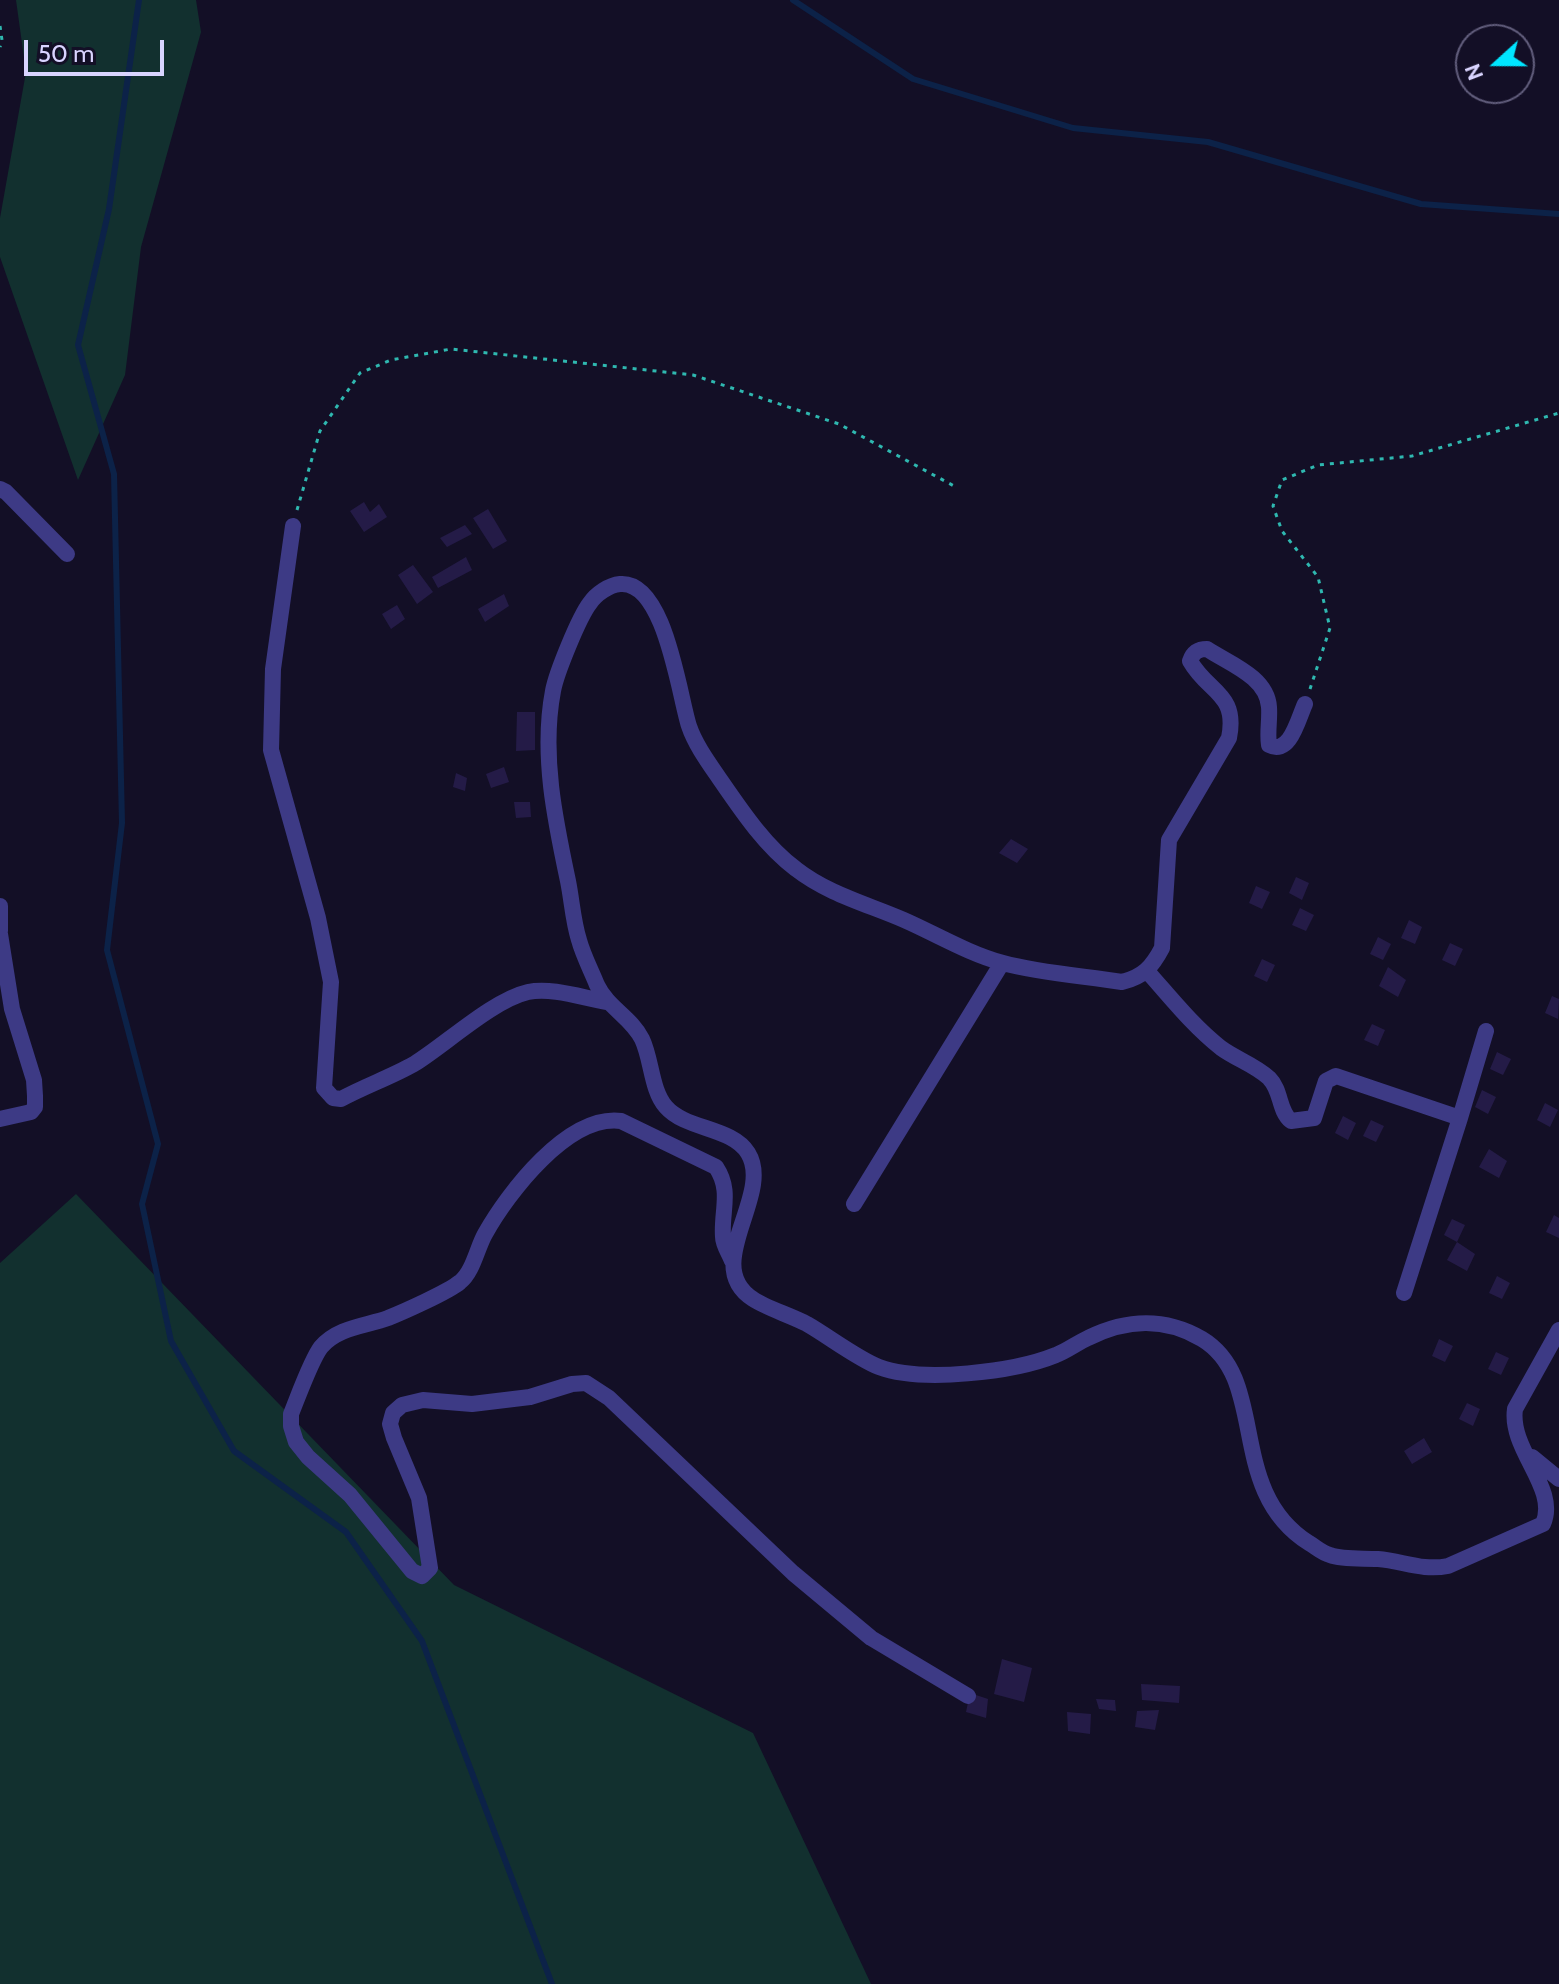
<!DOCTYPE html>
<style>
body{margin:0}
#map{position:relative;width:1559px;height:1984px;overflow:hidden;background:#130f26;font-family:Cabin,sans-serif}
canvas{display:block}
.north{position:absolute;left:1455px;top:24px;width:80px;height:80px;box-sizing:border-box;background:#130f26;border:2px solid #625e7d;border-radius:50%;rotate:249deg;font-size:22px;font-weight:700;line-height:32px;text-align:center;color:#d9d4ff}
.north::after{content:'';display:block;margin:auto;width:28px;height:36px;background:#00e5ff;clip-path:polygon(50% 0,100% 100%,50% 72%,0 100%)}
.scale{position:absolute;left:24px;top:40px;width:140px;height:36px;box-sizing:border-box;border:4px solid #d9d4ff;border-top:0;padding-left:10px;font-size:24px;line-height:28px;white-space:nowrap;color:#d9d4ff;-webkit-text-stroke:6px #130f26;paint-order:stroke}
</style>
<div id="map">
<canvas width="1559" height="1984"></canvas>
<div class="north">N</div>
<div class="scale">50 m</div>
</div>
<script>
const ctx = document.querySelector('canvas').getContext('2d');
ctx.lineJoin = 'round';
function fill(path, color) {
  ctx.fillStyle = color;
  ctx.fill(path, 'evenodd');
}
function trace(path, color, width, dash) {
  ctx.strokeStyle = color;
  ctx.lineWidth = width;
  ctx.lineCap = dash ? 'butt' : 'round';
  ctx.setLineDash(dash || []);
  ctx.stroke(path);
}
fill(new Path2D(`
 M16,0H196L201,32L141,247L125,375L78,480L0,257V218L26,72Z
 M76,1194L454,1585L753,1733L871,1984H0V1263Z`), '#12302f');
trace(new Path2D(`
 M139,0L109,209L78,345L114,474L122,823L107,950L158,1144L142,1204L171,1341L234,1451L346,1532L422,1641L552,1984
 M793,0L913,79L1073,128L1208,142L1421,204L1559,214`), '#0c2248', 6);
fill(new Path2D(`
 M364,502L370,512L379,504L387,517L364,532L350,511Z
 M488,509L507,541L493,549L473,518Z
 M465,525L472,534L447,547L440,538Z
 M466,557L472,570L438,588L432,577Z
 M413,565L433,592L417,604L398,575Z
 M504,594L509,606L485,622L478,609Z
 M397,605L405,619L391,629L382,614Z
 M517,712H535V750L516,751Z
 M504,767L509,782L491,788L486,774Z
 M456,773L467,778L465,791L453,787Z
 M514,802H530L531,817L516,818Z
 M1011,839L1028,849L1017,863L999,853Z
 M1296,877L1309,883L1302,900L1289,893Z
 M1256,886L1270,892L1262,909L1249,903Z
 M1300,908L1314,915L1306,931L1292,925Z
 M1409,920L1422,927L1415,944L1401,938Z
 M1378,937L1391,944L1383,960L1370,954Z
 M1450,943L1463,949L1455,966L1442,960Z
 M1262,959L1275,965L1267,982L1254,976Z
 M1388,967L1406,980L1398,997L1379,986Z
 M1552,996L1559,999L1558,1019L1545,1013Z
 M1372,1024L1385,1030L1378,1046L1364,1040Z
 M1497,1052L1511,1059L1503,1075L1490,1069Z
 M1482,1090L1496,1097L1488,1114L1475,1107Z
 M1545,1103L1558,1110L1550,1127L1537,1120Z
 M1343,1116L1356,1123L1348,1140L1335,1133Z
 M1371,1120L1384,1126L1376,1142L1363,1136Z
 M1489,1149L1507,1161L1499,1178L1479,1167Z
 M1554,1215L1559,1218V1238L1546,1232Z
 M1452,1219L1465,1225L1457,1242L1475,1254L1467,1271L1447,1260L1457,1242L1444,1235Z
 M1497,1276L1510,1283L1502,1299L1489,1293Z
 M1439,1339L1453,1346L1445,1362L1432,1356Z
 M1496,1352L1509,1358L1501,1375L1488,1369Z
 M1467,1403L1480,1409L1473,1426L1459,1419Z
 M1424,1438L1432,1452L1412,1464L1404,1451Z
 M1002,1659L1032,1668L1024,1702L994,1694Z
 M1141,1684L1180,1686L1179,1703L1142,1700Z
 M970,1693L988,1699L986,1718L966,1712Z
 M1096,1699L1115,1700L1116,1711L1099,1709Z
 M1159,1710L1155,1730L1135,1727L1137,1711Z
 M1067,1712L1091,1714L1090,1734L1068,1731Z`), '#241b47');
trace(new Path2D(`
 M0,26L2,40L0,47
 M297,510L320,431L360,373L391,360L451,349L693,375L839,424L954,486
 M1310,689L1330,628L1318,577L1282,531L1273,506L1282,480L1318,465L1412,456L1559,413`), '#2fb8b0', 3, [4, 6]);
trace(new Path2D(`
 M0,489L6,492L67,554
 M293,526L273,669L271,750L318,918L331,982L324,1088L333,1098L341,1099C365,1086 391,1077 414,1064C445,1045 493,1000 528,992C552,987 583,998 607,1002
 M1305,704C1298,719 1290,756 1269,745C1267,733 1270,720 1269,707C1267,677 1230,664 1207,649C1198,649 1193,652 1190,661C1208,693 1238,693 1229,738L1169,840L1162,948C1152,967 1143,977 1122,982C1084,976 1040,973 1003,963C969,954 936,934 904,920C867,904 828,894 796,869C765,846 741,810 719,778C708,762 695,744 689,726C679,695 665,580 620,584C609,585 596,594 590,603C579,617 556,674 553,691C541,754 555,820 568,881C572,901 573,921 579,940C583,955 591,970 597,985C608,1008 631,1017 642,1039C652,1060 651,1090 666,1107C686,1130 732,1127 748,1153C774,1195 700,1265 753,1299C766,1308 790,1315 807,1324C828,1336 858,1359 879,1367C922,1383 1014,1372 1056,1355C1067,1351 1077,1343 1088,1338C1127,1319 1164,1317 1202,1339C1270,1380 1225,1490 1309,1543C1316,1547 1322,1553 1330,1555C1343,1560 1363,1558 1378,1559C1403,1561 1422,1571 1448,1566L1543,1524C1559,1488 1509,1450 1515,1409L1559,1330
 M0,906V931
 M0,934L12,1009L34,1080L35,1096V1107L31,1112L0,1119
 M1147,971C1171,998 1193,1026 1221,1048C1236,1059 1255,1065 1269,1078C1282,1091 1278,1110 1291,1121L1314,1118L1326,1081L1336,1076L1460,1118L1404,1293
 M1460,1118L1486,1031
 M854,1204L1002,963
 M732,1261C729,1253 723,1245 723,1237C721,1211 732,1191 716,1167L621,1121C568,1114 508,1193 485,1234C477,1248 473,1272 460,1282C448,1292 403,1312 388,1318C366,1326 338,1327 321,1347C311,1360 298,1397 291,1414V1426L296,1442L308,1457L350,1495L412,1571L422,1576L430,1568L419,1498L394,1438L390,1424L393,1413L402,1405L423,1400L472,1404L530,1397L572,1384L586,1383L609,1398L793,1573L871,1638L968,1696
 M1532,1457L1559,1479`), '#3d3a85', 16);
</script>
